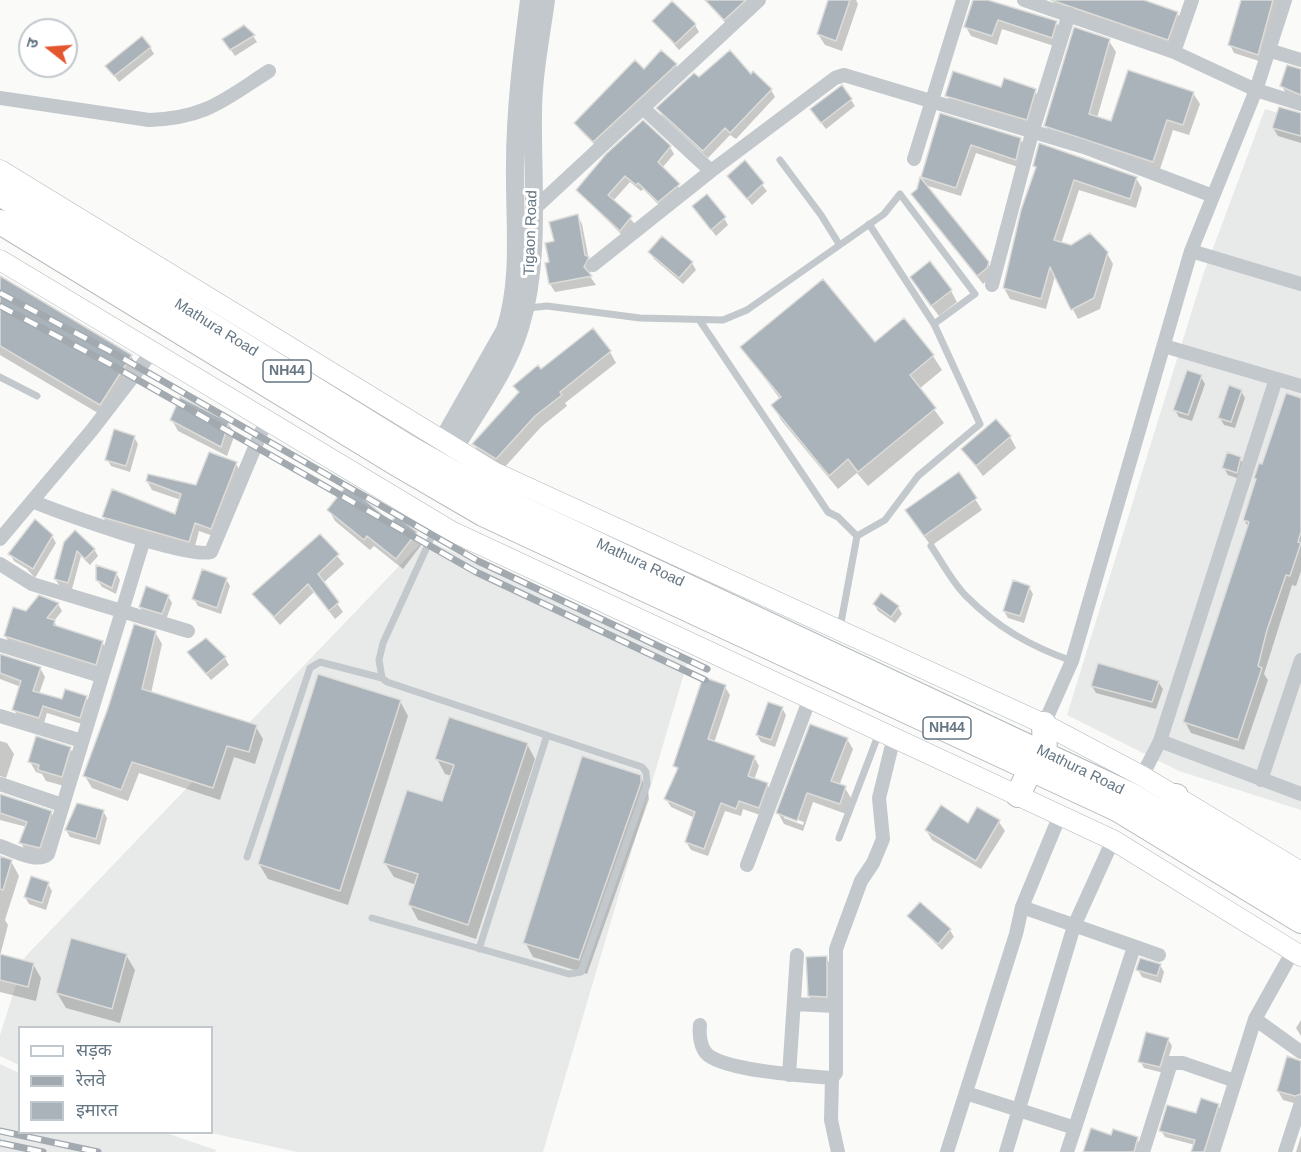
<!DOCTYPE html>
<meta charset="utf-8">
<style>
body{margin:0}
#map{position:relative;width:1301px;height:1152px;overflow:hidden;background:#fafaf8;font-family:Arial,"Noto Sans Devanagari",sans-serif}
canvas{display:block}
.legend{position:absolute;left:18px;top:1026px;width:195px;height:108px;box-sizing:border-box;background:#fff;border:2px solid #c1c8cd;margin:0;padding:8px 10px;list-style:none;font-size:18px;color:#657683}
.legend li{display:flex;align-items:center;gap:12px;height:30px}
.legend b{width:30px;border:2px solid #c1c8cd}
.north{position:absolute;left:18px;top:18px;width:60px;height:60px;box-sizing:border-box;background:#fff;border:2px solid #c1c8cd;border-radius:50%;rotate:287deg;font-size:16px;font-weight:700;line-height:24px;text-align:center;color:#657683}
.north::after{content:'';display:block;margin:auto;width:21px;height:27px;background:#e4572e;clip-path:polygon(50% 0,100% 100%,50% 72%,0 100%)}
</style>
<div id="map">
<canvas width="1301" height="1152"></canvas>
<ul class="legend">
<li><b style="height:8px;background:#fff"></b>सड़क</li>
<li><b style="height:8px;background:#a2aab0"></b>रेलवे</li>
<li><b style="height:16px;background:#aab3b9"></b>इमारत</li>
</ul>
<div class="north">उ</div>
</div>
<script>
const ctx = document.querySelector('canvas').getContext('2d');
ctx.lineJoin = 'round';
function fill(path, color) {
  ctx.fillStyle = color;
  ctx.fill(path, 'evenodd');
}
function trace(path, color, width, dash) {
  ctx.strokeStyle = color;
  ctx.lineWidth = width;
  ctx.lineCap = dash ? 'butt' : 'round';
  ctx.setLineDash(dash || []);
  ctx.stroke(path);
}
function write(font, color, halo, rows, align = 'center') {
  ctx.font = font + ' Arial,sans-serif';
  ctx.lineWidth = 6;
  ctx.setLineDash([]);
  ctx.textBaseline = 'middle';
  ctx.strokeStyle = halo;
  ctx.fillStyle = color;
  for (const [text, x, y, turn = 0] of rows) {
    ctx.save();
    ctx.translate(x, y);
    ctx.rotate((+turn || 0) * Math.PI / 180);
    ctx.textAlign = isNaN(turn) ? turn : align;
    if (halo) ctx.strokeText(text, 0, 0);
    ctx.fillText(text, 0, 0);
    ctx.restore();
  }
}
fill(new Path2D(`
 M1265,109L1301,120V810L1179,771L1067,715L1203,275Z
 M425,539L688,660L543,1152H297L211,1133L212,1028H20L19,1065L0,1056V1035L25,957Z
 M0,1064L19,1073L20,1132L166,1133L216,1150L215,1152H0Z`), '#e8e9e9');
fill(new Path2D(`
 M705,0H764L730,28Z
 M830,0H856L858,4L842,51L825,45L818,34Z
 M974,0H984L1056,22L1062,32L1057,47L1002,29L997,45L971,36L966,27Z
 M1052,0H1139L1177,13L1184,24L1175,51L1058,10Z
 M1243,0H1285L1262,62L1234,53L1230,45Z
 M654,21L695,25L699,32L679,50Z
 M253,36L257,42L235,56L224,40Z
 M1109,41L1116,52L1097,118L1112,123L1193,93L1200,104L1189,135L1173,130L1159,172L1052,136L1045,125Z
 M150,47L154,54L119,82L107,66Z
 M676,65L680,72L598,148L580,130L576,123Z
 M1301,69V100L1286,94L1282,86Z
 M750,76L771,90L775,97L736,139L730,135L708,158L662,116L658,108L699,79Z
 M1002,89L1035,91L1041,102L1032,131L953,107L947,96Z
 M851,100L855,106L826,129L816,116Z
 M1301,114V143L1278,136L1273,128Z
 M941,115L1020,139L1026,148L1021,168L976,153L961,196L925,185L922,177Z
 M670,147L674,154L662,168L683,192L662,208L643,189L641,191L630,182L613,201L635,224L624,237L578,191Z
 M744,162L767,191L752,205L729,176Z
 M1034,166L1136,178L1142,188L1136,208L1079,190L1061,244L1107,253L1113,264L1100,309L1078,319L1055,276L1046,309L1010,299L1004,288L1036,169Z
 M913,194L988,263L993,272L992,277L983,284Z
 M694,207L724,218L728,225L716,236Z
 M577,215L582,224L589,260L593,267L589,275L596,285L555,292L550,284L551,263Z
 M650,252L692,263L696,270L683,284L654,259Z
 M0,278L131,356L140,371L108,419L0,355Z
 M918,288L951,291L957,302L939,316Z
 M742,347L933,356L942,370L919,389L944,423L868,486L857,473L838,489L781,420L773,405L780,399Z
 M610,352L616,363L565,403L567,406L541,427L503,469L480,455L474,445L519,394L515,386L541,371Z
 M1201,377L1205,384L1192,421L1179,417L1175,410Z
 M1241,391L1245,398L1235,428L1224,425L1220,418Z
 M1301,399V571L1296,586L1292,585L1264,674L1268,680L1244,750L1191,733L1185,722L1249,528L1244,520L1257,482L1255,478Z
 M172,420L228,423L235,434L227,456L178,431Z
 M134,437L138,444L130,472L111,466L107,459Z
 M1010,437L1016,448L983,476L963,449Z
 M209,454L236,464L241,472L216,537L199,531L194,550L108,525L103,517L176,516L181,500L152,490L147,481L197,487Z
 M1240,459L1245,466L1240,479L1228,475L1224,468Z
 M959,474L982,510L931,546L914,522Z
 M329,510L416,533L422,544L403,569L374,546L370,550L335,521Z
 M52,536L56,543L35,578L27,569L14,561L10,554Z
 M320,536L344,564L323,583L343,612L335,619L314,592L280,625L254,594Z
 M65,543L94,549L98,556L90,565L81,556L72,589L60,586L55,579Z
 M116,573L120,580L116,594L102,587L97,580Z
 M226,579L230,586L221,614L198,606L194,599Z
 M1029,587L1033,594L1024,623L1008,618L1004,611Z
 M168,596L172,603L166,620L144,614L140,607Z
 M58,604L62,611L54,621L58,628L102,642L106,649L100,671L10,644L6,637L14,609L27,613Z
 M874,604L898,607L902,614L895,623L878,611Z
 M155,632L162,644L151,693L256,727L263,739L255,764L234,757L220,800L139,773L128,801L92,788L85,776Z
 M0,656L40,668L45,677L39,694L63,701L86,697L91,705L85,725L47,713L43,726L19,718L14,710L21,687L0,679Z
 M225,658L229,665L211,680L193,659Z
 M1158,682L1163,689L1156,709L1096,693L1092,686Z
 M725,687L730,695L714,743L754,757L759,766L754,780L767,784L772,793L763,816L743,809L741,816L725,811L708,856L691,850L686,842L695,818L671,807L666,799L678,771L675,766Z
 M400,701L408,716L348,905L268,879L259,864Z
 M782,708L786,715L775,747L761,742L757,735Z
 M847,739L853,749L839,786L845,788L851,798L846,814L813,802L803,831L784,824L778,813ZM784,815L804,822L803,825L784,818Z
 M0,741L7,743L14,754L6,778L0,776Z
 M527,744L535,759L476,939L418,920L410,905L416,885L394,877L385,863L443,803L452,776L445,774L437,759Z
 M70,748L76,759L68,787L46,781L42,774L36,772L30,762Z
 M640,776L648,791L649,799L587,974L533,957L525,942Z
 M0,795L51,812L55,819L44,854L25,850L21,843L27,827L0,820Z
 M103,811L107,818L100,845L70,837L66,830Z
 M999,822L1005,831L981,869L932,840L926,830Z
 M0,856L11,861L19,876L5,920L8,925L0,956L33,964L41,978L36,1001L0,992Z
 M48,884L52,891L46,910L29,904L25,897Z
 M909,917L950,930L954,937L942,950Z
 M126,955L135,970L120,1023L66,1008L57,993Z
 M826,957L832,968V1007L815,1006L809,995Z
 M1160,965L1164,972L1161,983L1142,977L1138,970Z
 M1301,1020V1036L1296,1028Z
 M1168,1039L1172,1046L1164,1073L1144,1068L1140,1061Z
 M1301,1061V1105L1283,1100L1278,1091Z
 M1218,1105L1222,1112L1211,1152H1194L1195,1145L1165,1137L1161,1130Z
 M1301,1136V1152H1296Z
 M1112,1137L1137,1139L1142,1148L1141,1152H1085Z`), '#0003');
const building = new Path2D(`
 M705,0H746L724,20Z
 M828,0H850L836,41L817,34Z
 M973,0H988L1057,21L1052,38L998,20L992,36L964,27Z
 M1051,0H1144L1178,12L1168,40Z
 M1241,0H1273L1258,55L1228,45Z
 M672,1L696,24L675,44L652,21Z
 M244,25L255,35L230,50L222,39Z
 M1074,27L1110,39L1089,114L1111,121L1128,70L1194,92L1183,125L1167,120L1153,162L1044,126Z
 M142,36L151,47L114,76L105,66Z
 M661,50L677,64L593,142L574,123L635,60L644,69Z
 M730,50L751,74L753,71L772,89L730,133L725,128L703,151L656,108L694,73L699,77Z
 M1287,65L1301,69V95L1280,86Z
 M953,71L1001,87L1004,78L1036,89L1027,120L945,96Z
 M842,85L852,99L821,123L810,109Z
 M1279,107L1301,113V136L1272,128Z
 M940,113L1021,138L1016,160L971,145L956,188L921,177Z
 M643,120L671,146L658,162L680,184L658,202L638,183L636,185L625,176L608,195L632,216L620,231L576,190L606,154Z
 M1039,143L1137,177L1130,199L1074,180L1054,240L1071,245L1090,233L1108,252L1094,298L1071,310L1050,267L1041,299L1003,288L1021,210L1036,167L1033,166Z
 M745,160L764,183L747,199L727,176Z
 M920,177L989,262L987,268L977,276L911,194L917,189Z
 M707,194L726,217L711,230L692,206Z
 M578,214L585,255L589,257L584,267L592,276L549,284L545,263L549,262L545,243L554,241L549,222Z
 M662,236L693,262L679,278L648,252Z
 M930,261L952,290L931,306L910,277Z
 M0,276L132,355L100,405L0,346Z
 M823,279L875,342L904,318L934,355L910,375L936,408L858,472L848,459L829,476L771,405L781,397L740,347Z
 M593,328L611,351L560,392L562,395L535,416L496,459L472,444L519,392L513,386L538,365L541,369Z
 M1187,370L1202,375L1188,415L1173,410Z
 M1229,385L1242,390L1231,422L1218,418Z
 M1286,393L1301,398V532L1298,542L1301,543L1290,576L1286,575L1267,630L1258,666L1262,668L1238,740L1183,722L1249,522L1243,520L1256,479L1254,478L1259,463L1262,464Z
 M180,397L229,422L221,447L170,420Z
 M996,419L1011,436L976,466L961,449Z
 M114,429L135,436L126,466L105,460Z
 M209,452L237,462L211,529L195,523L189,542L102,517L112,489L175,514L181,494L146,481L148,474L196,485Z
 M1227,452L1241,457L1237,473L1222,468Z
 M959,472L977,498L924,536L905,510Z
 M347,485L391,522L396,516L417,532L396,559L367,536L364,540L327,510Z
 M35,519L53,535L33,569L8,554Z
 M75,530L95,549L85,559L77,551L68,583L54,579L64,542Z
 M320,534L339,554L318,574L339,602L329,611L308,584L274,617L252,594Z
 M96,565L117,572L112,588L96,580Z
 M202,569L227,578L217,608L192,599Z
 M1013,580L1030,586L1020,616L1003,611Z
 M146,586L169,595L162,614L139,607Z
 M881,593L899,606L891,617L873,604Z
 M39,595L59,603L47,618L55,620L54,625L103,641L96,665L4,636L13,607L26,611Z
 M134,624L156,631L142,689L257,725L249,752L227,746L213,788L132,762L121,790L83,776L108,708Z
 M206,638L226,657L206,674L187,652Z
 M0,654L41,667L33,691L62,699L65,689L87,696L80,718L43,706L39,718L12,710L21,681L0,673Z
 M1098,663L1159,681L1152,702L1091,686Z
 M318,674L401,700L340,891L258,864Z
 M703,677L726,685L708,739L755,756L748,776L768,783L759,808L739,801L736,809L721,803L704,849L685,842L695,812L664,799L678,768L673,766Z
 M768,702L783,707L771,740L756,735Z
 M449,717L528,743L468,925L408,905L418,874L383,863L407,790L442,801L454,765L435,759Z
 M810,724L848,738L831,781L846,786L840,804L807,793L797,821L776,813Z
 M36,736L71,747L62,777L38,770L39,765L28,762Z
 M582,756L641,775V783L579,960L523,943Z
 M0,794L52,811L40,848L19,843L27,822L0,813Z
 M77,803L104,810L96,839L65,830Z
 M941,805L968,823L977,807L1000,820L976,861L925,830Z
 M0,856L12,860L3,890L0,889Z
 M31,876L49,882L42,903L24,897Z
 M920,902L951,929L938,944L907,916Z
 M71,938L127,954L112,1009L56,993Z
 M0,954L34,963L28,987L0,980Z
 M827,956V997L808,996L806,957Z
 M1140,958L1161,964L1157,976L1136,970Z
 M1146,1032L1169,1038L1160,1067L1138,1062Z
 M1287,1056L1301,1061V1094L1295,1096L1277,1091Z
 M1201,1098L1219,1104L1204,1152H1191L1195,1140L1159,1131L1167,1105L1196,1113Z
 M1091,1128L1111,1135L1113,1129L1138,1137L1134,1152H1083Z`);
fill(building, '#aab3b9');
trace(building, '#dcdcda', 1.5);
const secondary = new Path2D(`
 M0,170L494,472L1044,724L1142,776L1301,872
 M0,260L451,531L1113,840L1301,956`);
const trunk = new Path2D(`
 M0,194L408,447L489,493L1131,795L1301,895
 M0,222L397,464L483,514L1117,809L1301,921
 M1044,724L1045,753
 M1018,795L1031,768
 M1165,815L1176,796`);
trace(secondary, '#b3babf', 21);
trace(trunk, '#b4b9bd', 26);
trace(new Path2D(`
 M780,160L821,215L839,244
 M528,308L547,306L640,318L723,320L747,310L884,214L900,194L975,294L934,324
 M700,321L828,512L838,517L857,536L885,520L918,476L980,424L934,324L869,224
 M0,377L37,396
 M931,546C942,562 952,582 966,596C998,628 1030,646 1072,661
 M840,628L857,536
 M382,678L379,660L383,643L437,525
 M839,838L879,733
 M247,857L310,668L320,662L382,678L387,682L642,767L646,772L647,784L581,972L569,974L372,918
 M479,949L547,735`), '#c3c8cc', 7);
trace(new Path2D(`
 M1024,0L1174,52L1192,0
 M1268,50L1301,60
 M1174,52L1256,90L1301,104
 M0,98L149,120C206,118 224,100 269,71
 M644,109L711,171
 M914,159L963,0
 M533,210L759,0
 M1191,251L1301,284
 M593,265L711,171L835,78L844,75L1084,147L1213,196
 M992,285L1032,133L1069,14
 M1164,346L1301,386
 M1276,379L1160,741L1301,794
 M34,502C62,513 188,559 211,552L266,421
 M0,539L92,430L152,352
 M0,564L32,584L188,631
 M0,645L101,676
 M0,716L82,741
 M1044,724L1072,661L1191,251L1256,90L1285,0
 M1142,776L1160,741
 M1261,780L1301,660
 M0,784L62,805
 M0,846C13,850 37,864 48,854L144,539
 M747,865L810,698
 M1022,907L1159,955
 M1293,951L1255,1019L1301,1052
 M794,1004L835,1006
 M700,1025C699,1034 700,1048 708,1055C728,1071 806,1076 832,1078
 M789,1075L797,955
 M966,1093L1075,1128
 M838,1152L831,1120L832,1078L836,1073V949L861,881L873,863L883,839L879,798L894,737
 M947,1152L1016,934L1022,907L1060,815
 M1006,1152L1074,926L1113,840
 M1067,1152L1134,947
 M1143,1152L1171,1063H1183L1235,1081
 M1213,1152L1255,1019
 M1285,1152L1301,1103`), '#c3c8cc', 14);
trace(new Path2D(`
 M442,441L505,330C522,278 514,220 515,165C515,110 522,55 529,0
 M455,448C477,410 507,371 520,328C541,260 532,183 533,114C533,76 541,37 546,0`), '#c3c8cc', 18);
trace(secondary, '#fff', 20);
trace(trunk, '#fff', 24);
const rail = new Path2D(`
 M0,293L110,351L478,561L707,669
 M0,306L108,363L476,572L705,680
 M0,1131L98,1152
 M0,1143L43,1152`);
trace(rail, '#a2aab0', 7);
trace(rail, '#fff', 4.5, [14]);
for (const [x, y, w] of [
 [287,371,48],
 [947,728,48]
]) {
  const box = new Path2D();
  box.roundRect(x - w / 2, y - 11, w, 22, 4.5);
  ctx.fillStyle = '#fff';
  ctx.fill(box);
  trace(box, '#657683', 1.5);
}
write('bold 14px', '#657683', null, [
 ["NH44",287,371],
 ["NH44",947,728]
]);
write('15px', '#657683', '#fff', [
 ["Tigaon Road",531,233,-88],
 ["Mathura Road",216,328,32],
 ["Mathura Road",640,563,25],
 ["Mathura Road",1080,770,26]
]);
</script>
